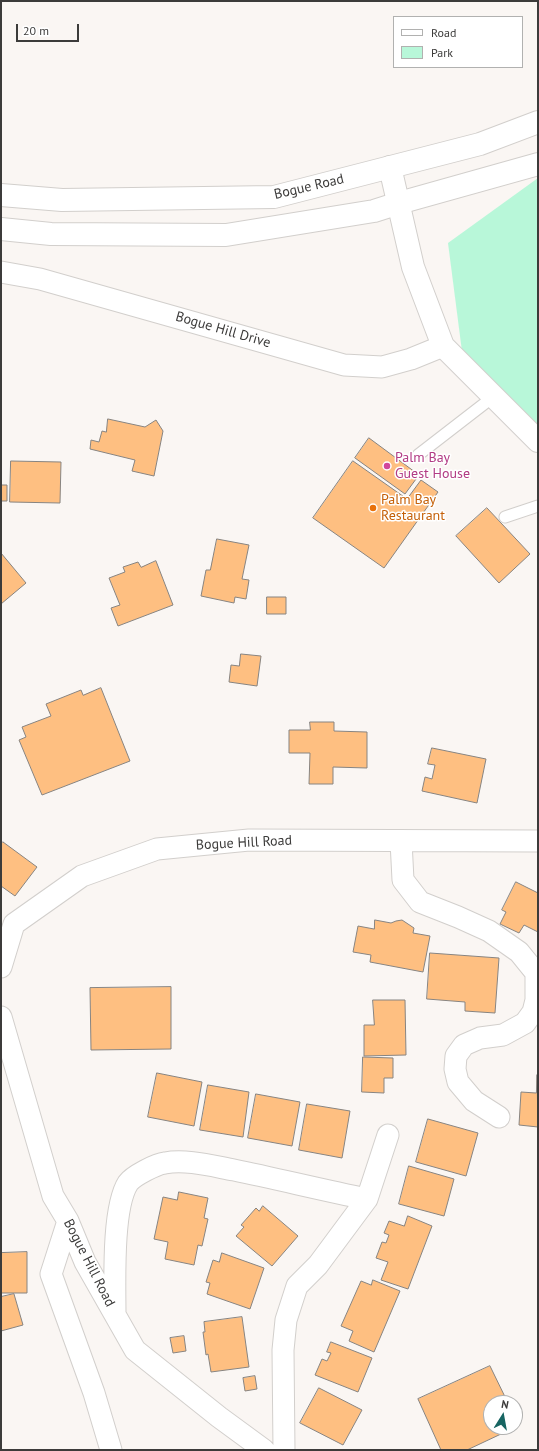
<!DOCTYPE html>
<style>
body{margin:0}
#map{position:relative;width:539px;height:1451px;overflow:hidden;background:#faf6f3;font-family:"PT Sans",sans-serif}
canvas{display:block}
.frame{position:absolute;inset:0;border:2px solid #3c3b3a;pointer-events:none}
.legend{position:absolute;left:393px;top:16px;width:130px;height:52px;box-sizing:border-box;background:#fff;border:1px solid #b1b1b0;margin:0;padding:5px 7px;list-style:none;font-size:12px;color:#3c3b3a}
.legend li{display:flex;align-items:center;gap:8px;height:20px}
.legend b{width:20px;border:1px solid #b1b1b0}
.north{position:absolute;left:483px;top:1395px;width:40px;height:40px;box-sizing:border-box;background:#fff;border:1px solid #b1b1b0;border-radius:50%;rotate:11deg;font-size:11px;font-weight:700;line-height:16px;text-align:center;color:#3c3b3a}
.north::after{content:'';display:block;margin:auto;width:14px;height:18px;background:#176562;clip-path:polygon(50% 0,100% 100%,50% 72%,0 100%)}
.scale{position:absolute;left:16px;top:24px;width:63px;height:18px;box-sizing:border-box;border:2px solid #3c3b3a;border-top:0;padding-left:5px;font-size:12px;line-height:14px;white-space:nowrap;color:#3c3b3a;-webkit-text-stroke:3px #fff;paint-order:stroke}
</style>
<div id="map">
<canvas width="539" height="1451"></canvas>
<div class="frame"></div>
<ul class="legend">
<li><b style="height:5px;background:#fff"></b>Road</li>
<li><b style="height:11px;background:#b8f7d9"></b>Park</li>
</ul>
<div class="north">N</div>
<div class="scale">20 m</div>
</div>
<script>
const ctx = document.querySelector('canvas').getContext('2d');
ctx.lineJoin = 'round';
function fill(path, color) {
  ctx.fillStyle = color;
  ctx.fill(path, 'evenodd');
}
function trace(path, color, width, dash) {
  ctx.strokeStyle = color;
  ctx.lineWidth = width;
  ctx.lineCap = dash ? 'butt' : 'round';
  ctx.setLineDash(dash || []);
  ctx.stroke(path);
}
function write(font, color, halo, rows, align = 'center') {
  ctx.font = font + ' "PT Sans",sans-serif';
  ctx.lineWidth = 3;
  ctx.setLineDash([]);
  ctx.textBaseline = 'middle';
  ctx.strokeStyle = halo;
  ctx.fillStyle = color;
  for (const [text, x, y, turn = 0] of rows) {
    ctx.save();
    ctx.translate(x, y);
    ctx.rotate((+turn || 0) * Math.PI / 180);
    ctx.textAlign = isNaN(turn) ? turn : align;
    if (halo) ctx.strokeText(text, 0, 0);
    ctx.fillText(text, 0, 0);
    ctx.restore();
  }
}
fill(new Path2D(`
 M538,178V430L464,367L448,243Z`), '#b8f7d9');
const building = new Path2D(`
 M108,419L145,427L156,420L163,431L154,476L132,471L135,460L90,449L91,440L99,442L102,431L106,432Z
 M369,438L419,475L405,494L355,458Z
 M11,461L61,462L60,503L10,502Z
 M353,461L407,499L421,480L438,492L384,568L313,518Z
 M1,485H7V501H1Z
 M487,508L530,554L499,583L456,536Z
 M217,539L249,545L242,579L249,580L246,599L235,597L234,603L201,596L206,570H210Z
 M1,553L26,583L1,604Z
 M156,561L173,605L118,626L111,608L120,605L109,578L125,572L123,567L138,562L141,567Z
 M267,597H286V614H267Z
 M241,654L261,656L257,686L229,682L231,665L239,666Z
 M101,688L130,761L42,795L19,740L26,737L22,727L51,716L46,704L81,690L83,695Z
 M310,722H334V731L367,732V768L333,767V784H309L310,753H289V730H310Z
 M432,748L486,759L477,803L422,791L425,777L432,779L435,765L428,764Z
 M3,842L37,867L15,896L1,886V844Z
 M516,882L538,893V932L524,925L519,933L500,924L506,912L502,910Z
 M375,920L391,923L396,921L402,920L414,928L413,933L430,936L423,972L370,962L371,955L353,952L358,926L374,929Z
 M430,953L499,958L495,1013L465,1011V1002L427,999Z
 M171,987V1049L91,1050L90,988Z
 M373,1000H405L406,1055L364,1056V1025H374Z
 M363,1057L393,1058V1078H384V1093L362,1092Z
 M157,1073L202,1082L194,1126L148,1117Z
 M537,1075L538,1127L519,1125L521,1092L536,1093Z
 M208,1085L249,1092L243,1137L200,1130Z
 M256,1094L300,1102L292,1146L248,1138Z
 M307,1104L350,1111L342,1158L299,1150Z
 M428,1119L478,1133L466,1176L416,1162Z
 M409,1166L454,1179L444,1216L399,1204Z
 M179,1192L208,1198L204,1218L208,1219L202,1246L198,1245L194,1265L165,1259L168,1242L154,1239L163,1197L177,1200Z
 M263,1206L298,1236L272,1266L236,1236L244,1227L241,1225L256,1208L259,1211Z
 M408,1216L432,1226L408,1289L381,1280L388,1262L376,1258L382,1242L386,1243L389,1235L384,1233L389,1221L404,1226Z
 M27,1252V1293H1V1253Z
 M222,1253L264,1268L250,1309L207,1294L210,1283L206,1282L213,1260L219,1262Z
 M373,1280L400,1291L374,1352L349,1341L353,1331L341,1326L361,1281L371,1285Z
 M14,1294L23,1325L1,1331V1297Z
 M242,1317L249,1367L211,1372L208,1354L206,1355L203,1332H205L204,1322Z
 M184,1336L186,1351L173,1353L170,1338Z
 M331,1342L372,1358L358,1392L315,1375L322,1359L327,1361L331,1353L327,1352Z
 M490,1366L508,1403H491V1427H515V1419L518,1426L467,1450H441L418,1399Z
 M255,1376L257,1389L245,1391L243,1378Z
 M319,1388L362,1410L343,1445L300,1423Z`);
fill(building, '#febf81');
trace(building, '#878481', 1);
const lane = new Path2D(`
 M418,455L493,397
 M505,517L538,506`);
const street = new Path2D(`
 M1,272L40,279L344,365L382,367L411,359L443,346
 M401,841L403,880L420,902L458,917L489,931L519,952L536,973V1000L533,1012L525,1023L503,1035L480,1038L464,1045L456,1056L455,1069L458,1082L474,1101L499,1117
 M1,967L14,924L82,876L157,849L249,840L538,841
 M1,1017L53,1196L68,1221L85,1262L135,1350L219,1417L264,1450
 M68,1221L51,1274L94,1393L111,1450
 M115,1315C115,1283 112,1208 128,1183C133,1176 156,1164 165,1163C186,1159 212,1166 234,1170C278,1179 322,1190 367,1199
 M284,1450L283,1350L286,1320L297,1286L318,1265L367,1199L388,1135`);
const secondary = new Path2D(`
 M390,167L413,267L443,346L538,441`);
const primary = new Path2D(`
 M1,195L62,200L274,197L480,144L538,122
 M1,229L51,234L226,235L374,211L399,203L538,164`);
trace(lane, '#d2cfcc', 13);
trace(street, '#d2cfcc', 23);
trace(secondary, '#d2cfcc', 24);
trace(primary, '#d2cfcc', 24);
trace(lane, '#fff', 11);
trace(street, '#fff', 21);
trace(secondary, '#fff', 22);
trace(primary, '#fff', 22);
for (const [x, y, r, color] of [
 [387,466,4,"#d1479c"],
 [373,508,4,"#e8710a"]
]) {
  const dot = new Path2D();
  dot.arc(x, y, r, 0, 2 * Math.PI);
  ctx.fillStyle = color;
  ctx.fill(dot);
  trace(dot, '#fff', 1.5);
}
write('14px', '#3c3b3a', '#fff', [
 ["Bogue Road",309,187,-13],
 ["Bogue Hill Drive",223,330,16],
 ["Bogue Hill Road",244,843,-3],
 ["Bogue Hill Road",89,1263,63]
]);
write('14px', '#b23c85', '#fff', [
 ["Palm Bay",395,458],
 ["Guest House",395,474]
], 'left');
write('14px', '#c56008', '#fff', [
 ["Palm Bay",381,500],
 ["Restaurant",381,516]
], 'left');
</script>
